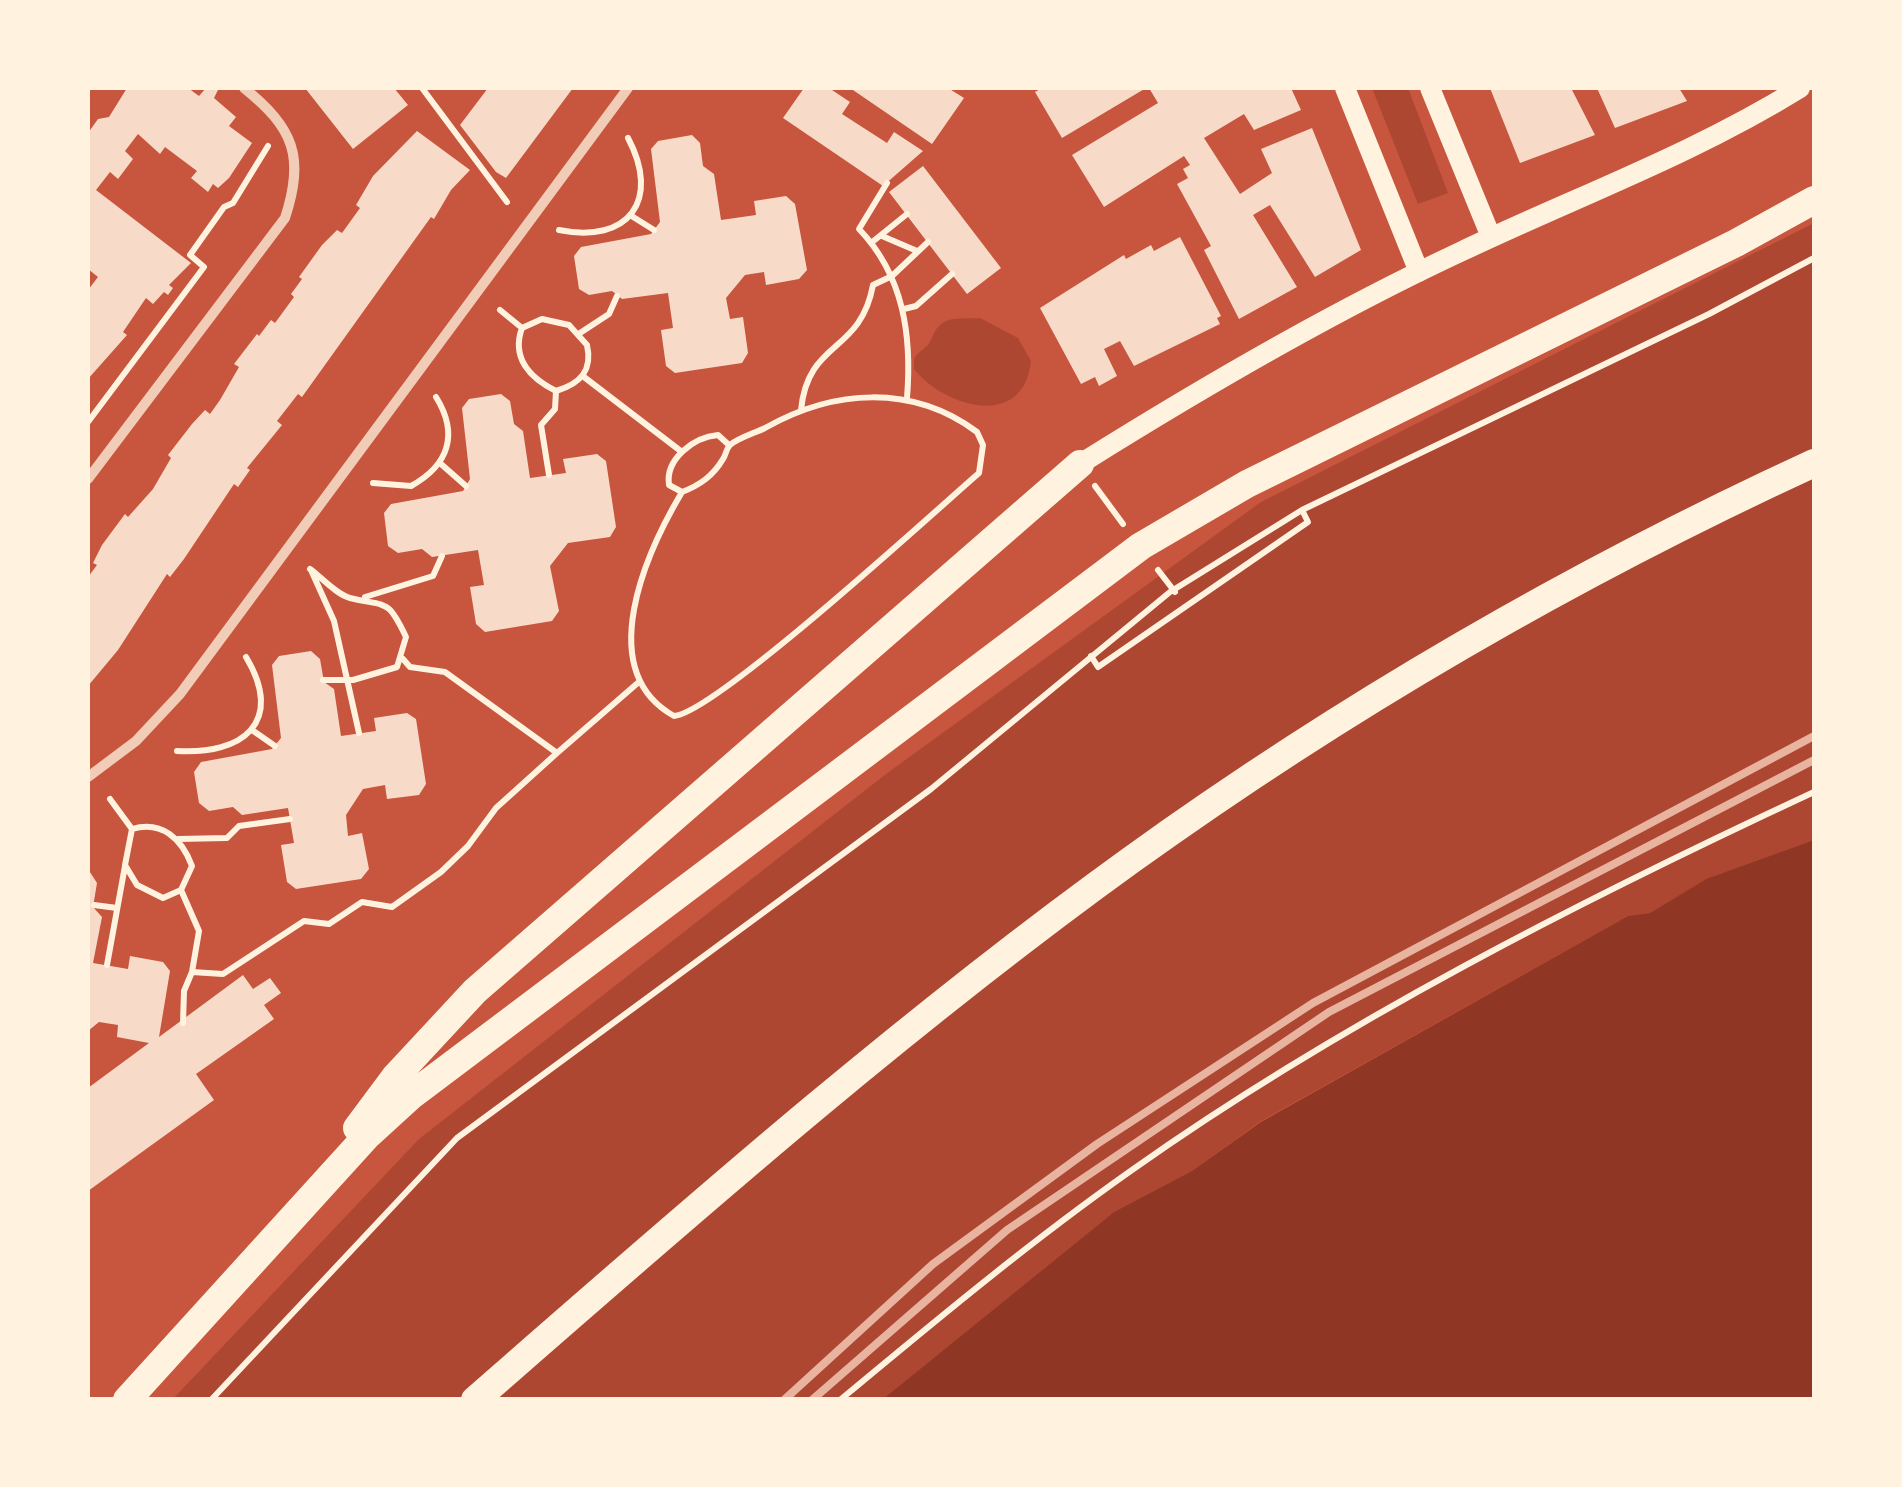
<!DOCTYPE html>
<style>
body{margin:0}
#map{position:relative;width:1902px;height:1487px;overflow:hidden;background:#c8553d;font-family:Barlow,sans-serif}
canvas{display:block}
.frame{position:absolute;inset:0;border:90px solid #fff3e0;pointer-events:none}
</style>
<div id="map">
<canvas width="1902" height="1487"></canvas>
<div class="frame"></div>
</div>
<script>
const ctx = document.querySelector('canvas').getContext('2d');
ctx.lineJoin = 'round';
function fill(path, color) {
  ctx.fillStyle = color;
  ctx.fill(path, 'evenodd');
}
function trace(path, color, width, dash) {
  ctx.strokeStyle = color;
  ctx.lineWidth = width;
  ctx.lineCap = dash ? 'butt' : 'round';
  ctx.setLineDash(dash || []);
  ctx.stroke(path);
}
fill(new Path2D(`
 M1372,88H1408L1448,193L1418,204Z
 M1814,223V840L1706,879L1650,913L1628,916L1261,1121L1192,1171L1114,1212L883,1399L172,1400L419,1139L886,774L1261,502Z
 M980,318L1018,338L1031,361C1024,430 945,408 914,369V359C918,351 927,349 931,340C940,315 954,319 980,318Z`), '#ae4732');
fill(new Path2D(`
 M1814,840V1399H883L1114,1212L1192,1171L1261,1122L1628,916L1650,913L1706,879Z`), '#8f3625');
fill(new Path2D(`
 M127,88H188L199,96L206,88H214L218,90L214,98L236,117L229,126L252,143L229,178L218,188L213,184L208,192L191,178L197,171L165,147L160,154L138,134L125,151L133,159L118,179L110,172L96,190L191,263L169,285L173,288L168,295L164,292L153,304L146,298L123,332L127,335L88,379V290L98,277L88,269V133L98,119L109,117Z
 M305,88H394L408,105L353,149Z
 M488,88H573L506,178L496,172L460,125Z
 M804,88H829L850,102L842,114L887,143L894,132L923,151L883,186L783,118Z
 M850,88H948L964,98L932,144Z
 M1042,88H1146L1062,138L1035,92Z
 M1149,88H1291L1301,110L1254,130L1244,114L1204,138L1240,194L1272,173L1261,149L1312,128L1361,250L1315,277L1270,205L1253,215L1297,287L1239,319L1204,250L1211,246L1177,184L1188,178L1183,169L1190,165L1184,156L1104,207L1072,155L1158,103Z
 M1490,88H1571L1595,135L1520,163Z
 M1597,88H1679L1687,101L1615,128Z
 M417,131L470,170L451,190L434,219L431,217L302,397L298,394L277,421L282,425L247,468L250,470L238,487L234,484L184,559L170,577L167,574L118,650L88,686V577L97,565L93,563L102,545L125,514L128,517L153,489L171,458L168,455L192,424L205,410L210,414L220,400L239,367L234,364L257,334L259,336L271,320L275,323L294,297L291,294L302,279L299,277L322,245L337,230L342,233L360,208L356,205L373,176Z
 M692,135L700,143L703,166L714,174L721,220L756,215L754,201L786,196L795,204L807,270L799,279L766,285L764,272L745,275L726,298L730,319L743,317L748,353L742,363L675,373L666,366L661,330L673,328L668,293L622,299L612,291L589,295L579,289L574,256L581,247L651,234L660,222L651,149L658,141Z
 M923,166L1001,268L967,294L889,192Z
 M1180,237L1221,316L1217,318L1220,324L1134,366L1120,341L1104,349L1117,376L1099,386L1095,377L1081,384L1040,308L1124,255L1126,259L1151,245L1154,251Z
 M501,394L510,401L514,424L523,431L530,478L566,473L563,459L597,454L606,461L616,527L610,537L568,543L550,566L559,611L552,621L485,632L476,624L470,587L484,585L478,550L432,557L422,549L398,553L388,546L384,513L391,504L463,491L470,479L462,408L469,399Z
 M311,651L320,659L324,682L334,689L341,736L376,731L374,718L407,713L416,719L426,784L419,795L387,799L385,785L363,789L346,815L348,836L362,833L369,869L361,879L296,889L287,882L281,845L294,843L288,808L242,815L233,807L209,811L199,803L194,772L201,762L272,749L281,738L272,665L279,656Z
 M88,869L97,883L93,907L102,917L93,963L128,969L130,956L163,962L170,971L159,1037L243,975L253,989L270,978L281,993L264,1005L274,1019L196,1074L214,1100L88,1191V1088L149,1043L117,1037L118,1025L99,1022L88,1031Z`), '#f7dbc8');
trace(new Path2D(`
 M422,88L507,202
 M887,183L859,229C904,276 912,336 907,398
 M630,215L654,230
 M559,230C629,244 661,200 628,138
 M882,236L917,251
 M871,243L907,214
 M904,309L916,306L952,274
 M500,310L522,328
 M542,319L569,325L587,345C593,371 580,384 556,391C530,378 511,358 522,328Z
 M580,333L609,314L617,296
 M584,377L682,452
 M801,410C808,339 860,355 873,285L892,276L928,242
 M88,422L204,267L190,255L224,207L233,203L268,146
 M441,464L466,486
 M549,475L541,425L555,409L556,391
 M373,483L411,486C449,465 459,434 436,397
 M1095,486L1123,524
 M682,492C647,551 592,670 674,716C715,713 933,513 979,473L983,445L977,432C912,384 834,389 765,428C755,433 738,438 730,445C726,449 726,455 723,459C713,476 700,485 682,492L669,485C665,459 694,437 718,435L729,445
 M310,569C321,577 337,595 350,598C386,607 387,597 406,637L397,667L353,680H323
 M311,570L334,621L359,733
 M1158,570L1175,592
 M365,597L433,576L442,556
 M1091,656L1098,667L1308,522L1302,510
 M403,659L410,667L445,672L557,753L640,681
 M252,730L275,746
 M177,751C243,755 285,722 246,657
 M110,799L132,829L125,865L137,885L163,898L181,890L192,866C182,839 162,820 132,829
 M178,839L227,838L239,826L290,819
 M181,890L199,931L192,972
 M94,905L117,908
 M107,965L125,866
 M183,1023L184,991L192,972L223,974L304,921L329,924L362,902L392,907L441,872L468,846L496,808L557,753
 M211,1400L457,1138L931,789L1170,592L1302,510L1709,314L1814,258
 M840,1400C935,1321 1031,1241 1132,1170C1341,1022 1582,900 1814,792`), '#fff3e0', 6);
trace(new Path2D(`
 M88,479L285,218C305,157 294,128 244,88
 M88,777L136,741L180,694L628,88`), '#f1ccb7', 10);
trace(new Path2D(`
 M1345,88L1419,272
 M1430,88L1491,237
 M1080,464C1198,390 1332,312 1458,253C1573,198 1692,155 1800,88`), '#fff3e0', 20);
trace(new Path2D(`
 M357,1128L395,1077L475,991L1080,464
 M127,1400L366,1137L412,1095L1141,546L1247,484L1736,243L1814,200
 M475,1400C688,1214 902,1025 1131,860C1345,706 1575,573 1814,463`), '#fff3e0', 28);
trace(new Path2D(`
 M784,1400L933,1264L1097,1144L1313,1003L1814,736
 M812,1400L1007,1230L1329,1012L1814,760`), '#e9b49f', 8);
</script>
